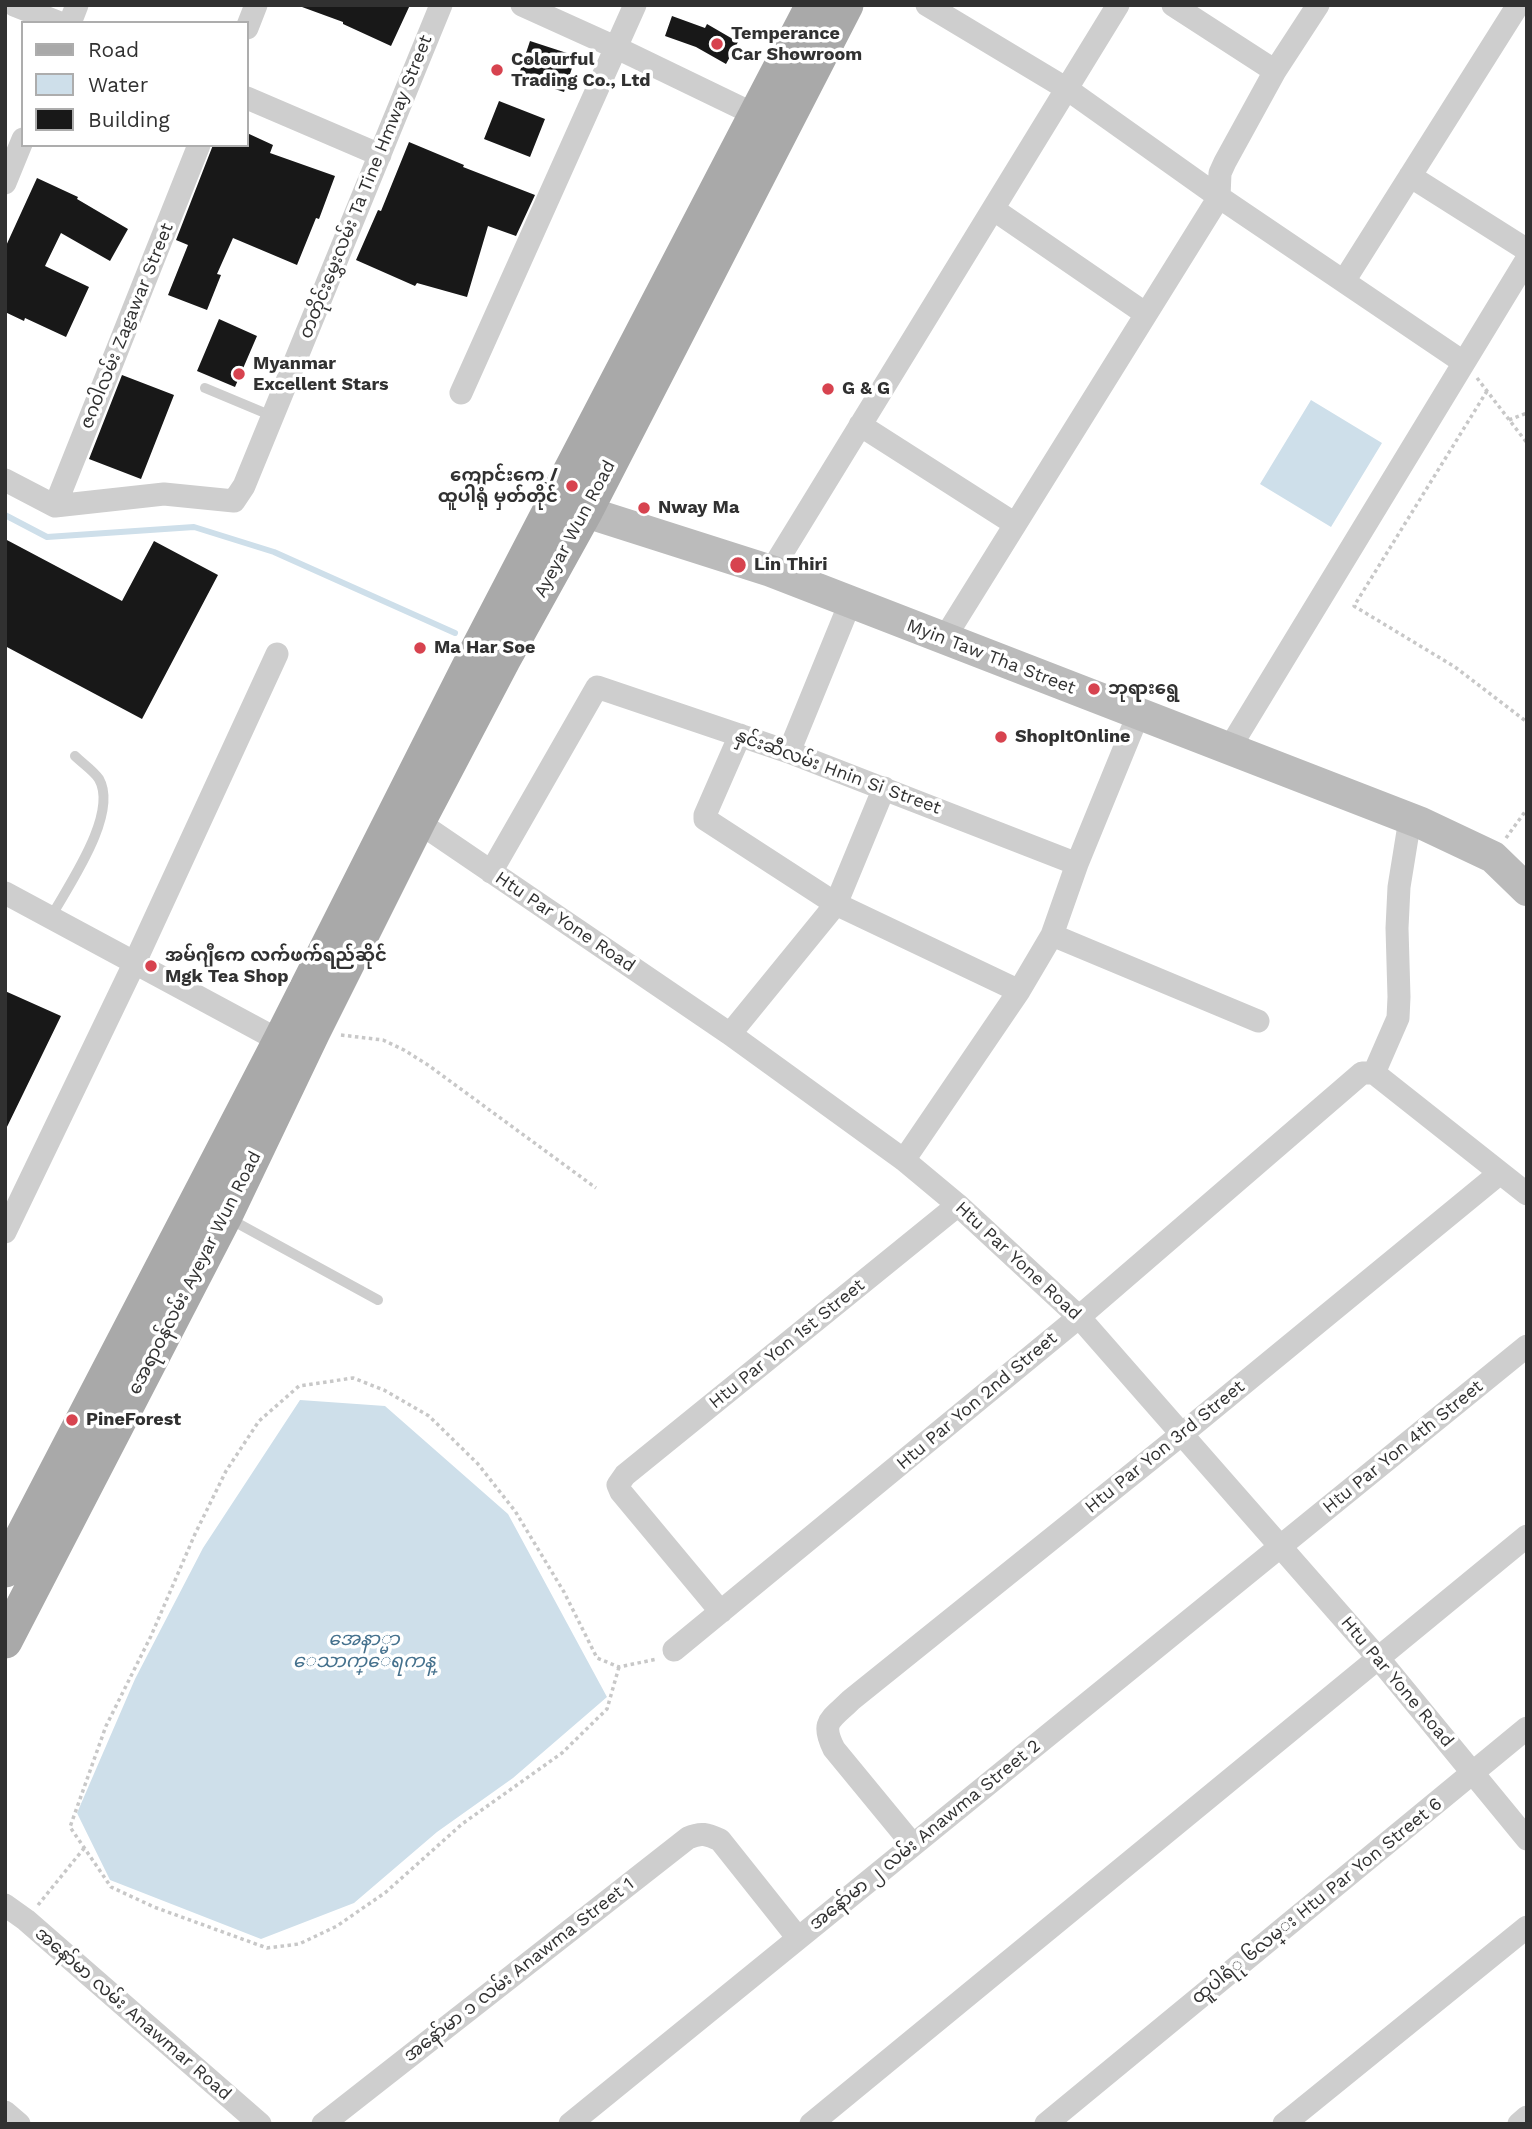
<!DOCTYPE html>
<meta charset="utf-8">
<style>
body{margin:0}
#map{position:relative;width:1532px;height:2129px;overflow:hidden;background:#fff;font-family:"Work Sans",sans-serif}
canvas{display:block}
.frame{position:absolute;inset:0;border:7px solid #313131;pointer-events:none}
.legend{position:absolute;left:21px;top:21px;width:228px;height:126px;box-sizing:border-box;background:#fff;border:2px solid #adadad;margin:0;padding:9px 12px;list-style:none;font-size:21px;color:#313131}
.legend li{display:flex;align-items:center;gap:14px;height:35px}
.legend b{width:35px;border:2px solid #adadad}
</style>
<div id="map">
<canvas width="1532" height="2129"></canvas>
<div class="frame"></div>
<ul class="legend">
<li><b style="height:9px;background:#a9a9a9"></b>Road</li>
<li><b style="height:19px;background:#cedfea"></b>Water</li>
<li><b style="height:19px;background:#181818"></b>Building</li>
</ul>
</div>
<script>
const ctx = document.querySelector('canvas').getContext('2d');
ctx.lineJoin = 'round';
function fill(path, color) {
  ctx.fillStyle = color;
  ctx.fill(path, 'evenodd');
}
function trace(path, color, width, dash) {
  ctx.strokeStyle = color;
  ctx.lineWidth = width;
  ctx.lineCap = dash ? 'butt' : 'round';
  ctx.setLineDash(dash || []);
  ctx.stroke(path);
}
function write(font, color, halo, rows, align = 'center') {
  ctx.font = font + ' "Work Sans","Noto Sans Myanmar",sans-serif';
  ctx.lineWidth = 7;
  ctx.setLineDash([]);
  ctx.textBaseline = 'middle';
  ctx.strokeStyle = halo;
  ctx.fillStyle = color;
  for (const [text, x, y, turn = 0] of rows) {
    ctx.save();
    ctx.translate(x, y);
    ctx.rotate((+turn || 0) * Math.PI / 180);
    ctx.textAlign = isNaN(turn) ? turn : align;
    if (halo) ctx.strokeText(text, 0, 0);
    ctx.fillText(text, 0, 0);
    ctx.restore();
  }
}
fill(new Path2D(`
 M1311,400L1382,443L1331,527L1260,484Z
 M300,1400L385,1406L508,1514L607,1697L513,1778L437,1832L354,1903L261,1939L110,1880L77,1813L135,1679L203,1548Z`), '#cedfea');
trace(new Path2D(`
 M5,515L47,537L194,527L274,552L455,633`), '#cedfea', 6);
fill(new Path2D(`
 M303,5H410L391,46L343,24V22L302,7Z
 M672,16L705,28L707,24L738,42L726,64L696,47L665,36Z
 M530,41L576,56L564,92L518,77Z
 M499,101L545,119L530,157L484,139Z
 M247,133L273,145L270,153L335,176L319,219L316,218L297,265L233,238L217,274L221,275L207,310L168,295L188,245L176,240L213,145H247Z
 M409,142L464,165L463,167L535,195L516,236L488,226L467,297L417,283L415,286L356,260L378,210L381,211Z
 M37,178L78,197L77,199L128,229L110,261L61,233L45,266L89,287L66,337L25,318L24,321L5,312V248Z
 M219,319L257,336L235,387L197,371Z
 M122,375L174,395L141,479L89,459Z
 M5,539L122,601L154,541L218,575L142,719L5,646Z
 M5,991L61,1016L5,1131Z`), '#181818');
trace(new Path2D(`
 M1477,378L1527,443
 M1487,391L1354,606L1455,667L1527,722
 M1509,420L1527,413
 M1506,838L1527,809
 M341,1035L383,1040L404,1050L428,1065L596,1188
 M619,1667L607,1709L562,1753L462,1824L386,1892L337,1926L299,1944L267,1948L154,1907L111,1887L70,1827L106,1726L151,1636L195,1534L226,1471L259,1421L299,1386L353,1378L384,1390L429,1416L478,1464L515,1511L564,1592L597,1658L619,1667L657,1659
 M38,1905L85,1847`), '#c8c8c8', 3.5, [3.5, 3.5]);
trace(new Path2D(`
 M205,388L272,416
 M51,917C68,886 119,814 99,779C94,771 82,763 75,756
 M228,1218L378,1300`), '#cecece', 10);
trace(new Path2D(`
 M14,5L60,23
 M522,5L617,48L766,120
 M927,5L1067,89L1219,197L1463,362
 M1173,5L1275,71
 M70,23L77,5
 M247,28L256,5
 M247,98L380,155
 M1410,176L1527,250
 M5,183L23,139
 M993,209L1146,314
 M1344,281L1518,5
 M461,393L635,5
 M860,425L1015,524
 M5,480L55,506L164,494L234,501L244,486L441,5
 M55,506L199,145
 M771,571L1118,5
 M944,639L1219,197L1220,173L1225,162L1275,71L1318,5
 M740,735L705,815V819L836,904L1019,991
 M1229,749L1527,259
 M789,752L850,603
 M408,815L730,1034L904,1160L958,1205L1079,1317L1379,1659L1527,1839
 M491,872L597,687L789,752L1077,864
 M5,893L280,1041
 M1052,935L1258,1021
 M730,1034L836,904L884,788
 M1374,1073L1398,1018L1399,997L1397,928L1399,887L1410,819
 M1374,1073L1527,1194
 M904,1160L1019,991L1052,935L1077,864L1138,715
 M5,1232L135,962L277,654
 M721,1612L621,1492L618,1485L625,1475L958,1205
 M674,1650L1079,1317L1362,1073H1374
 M913,1845L834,1749C820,1721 831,1720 851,1700L1182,1434L1500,1173
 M5,1905L26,1920L260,2124
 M5,2112L19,2124
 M323,2124L688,1838C701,1832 707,1834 720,1840L798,1938
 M570,2124L1527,1346
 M811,2124L1527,1536
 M1046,2124L1527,1728
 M1284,2124L1527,1927
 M1519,2124L1527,2117`), '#cecece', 23);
trace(new Path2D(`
 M561,504L771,571L1421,823L1493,857L1527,890`), '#bbb', 32);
trace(new Path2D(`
 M5,1570L280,1041L479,647L813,5
 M5,1641L225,1216L313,1032L419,820L503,660L585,512L846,5`), '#a9a9a9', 35);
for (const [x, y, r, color] of [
 [717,44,7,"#d7434f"],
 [497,70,7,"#d7434f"],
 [239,374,7,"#d7434f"],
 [828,389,7,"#d7434f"],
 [572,486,7,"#d7434f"],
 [644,508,7,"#d7434f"],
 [738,565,9,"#d7434f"],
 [420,648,7,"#d7434f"],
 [1094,689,7,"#d7434f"],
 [1001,737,7,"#d7434f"],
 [151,966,7,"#d7434f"],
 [72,1420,7,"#d7434f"]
]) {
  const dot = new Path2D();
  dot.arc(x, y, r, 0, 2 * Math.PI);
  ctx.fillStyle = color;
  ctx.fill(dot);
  trace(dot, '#fff', 2.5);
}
write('bold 18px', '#313131', '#fff', [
 ["Temperance",731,34],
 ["Car Showroom",731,55],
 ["Colourful",511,60],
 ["Trading Co., Ltd",511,81],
 ["Myanmar",253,364],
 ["Excellent Stars",253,385],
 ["G & G",842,389],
 ["ကျောင်းကွေ့ /",558,476,"right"],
 ["ထူပါရုံ မှတ်တိုင်",558,497,"right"],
 ["Nway Ma",658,508],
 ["Lin Thiri",754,565],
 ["Ma Har Soe",434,648],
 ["ဘုရားရွေ",1108,689],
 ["ShopItOnline",1015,737],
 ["အမ်ဂျီကေ လက်ဖက်ရည်ဆိုင်",165,956],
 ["Mgk Tea Shop",165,977],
 ["PineForest",86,1420]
], 'left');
write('18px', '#313131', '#fff', [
 ["တတိုင်းမွှေးလမ်း Ta Tine Hmway Street",366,187,-68],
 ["ဇဂဝါလမ်း Zagawar Street",127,326,-68],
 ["Ayeyar Wun Road",575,529,-62],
 ["Myin Taw Tha Street",991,657,21],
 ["နှင်းဆီလမ်း Hnin Si Street",838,772,20],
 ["Htu Par Yone Road",565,922,34],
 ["Htu Par Yone Road",1018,1261,43],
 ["အေရာဝန်လမ်း Ayeyar Wun Road",195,1273,-63],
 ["Htu Par Yon 1st Street",787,1344,-39],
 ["Htu Par Yon 2nd Street",977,1401,-40],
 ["Htu Par Yon 3rd Street",1165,1447,-39],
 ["Htu Par Yon 4th Street",1403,1447,-39],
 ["Htu Par Yone Road",1397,1682,50],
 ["အနော်မာ ၂ လမ်း Anawma Street 2",925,1835,-39],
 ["ထူပါရံု ၆လမ္း Htu Par Yon Street 6",1317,1901,-39],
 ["အနော်မာ ၁ လမ်း Anawma Street 1",519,1970,-38],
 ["အနော်မာ လမ်း Anawmar Road",133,2014,41]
]);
write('italic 19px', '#45718d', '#fff', [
 ["အေနာ္မာ",364,1639],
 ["ေသာက္ေရကန္",364,1661]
]);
</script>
